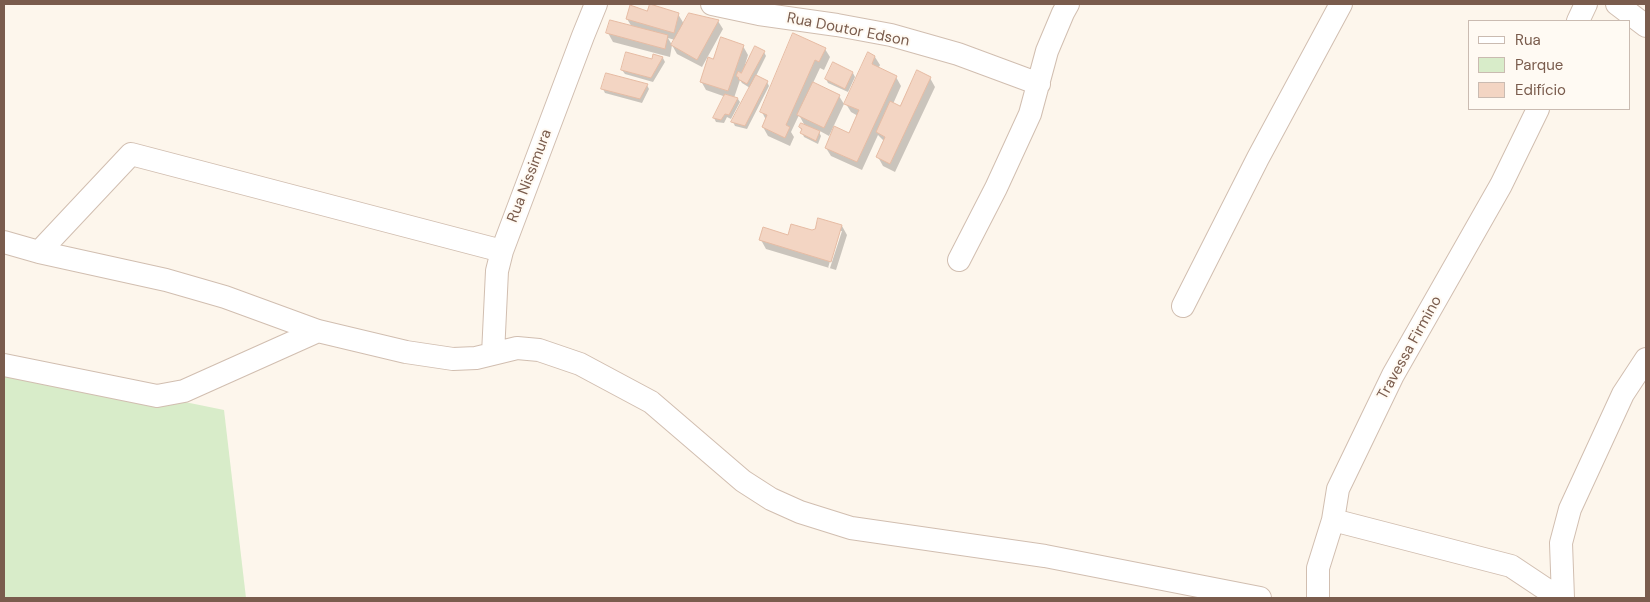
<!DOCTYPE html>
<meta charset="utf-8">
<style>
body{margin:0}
#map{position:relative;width:1650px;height:602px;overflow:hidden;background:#fdf6ec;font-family:"DM Sans",sans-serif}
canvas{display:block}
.frame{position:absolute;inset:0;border:5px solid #7a5c4d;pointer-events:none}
.legend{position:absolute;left:1468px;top:20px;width:162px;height:90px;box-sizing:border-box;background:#fffaf3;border:1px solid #cabbb1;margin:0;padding:6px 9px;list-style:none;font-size:15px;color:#7a5c4d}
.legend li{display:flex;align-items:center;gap:10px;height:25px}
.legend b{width:25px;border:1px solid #cabbb1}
</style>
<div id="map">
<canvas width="1650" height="602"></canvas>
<div class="frame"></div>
<ul class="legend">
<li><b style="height:6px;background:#fff"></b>Rua</li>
<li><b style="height:14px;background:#d8ecc9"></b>Parque</li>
<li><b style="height:14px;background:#f3d5c3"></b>Edifício</li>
</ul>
</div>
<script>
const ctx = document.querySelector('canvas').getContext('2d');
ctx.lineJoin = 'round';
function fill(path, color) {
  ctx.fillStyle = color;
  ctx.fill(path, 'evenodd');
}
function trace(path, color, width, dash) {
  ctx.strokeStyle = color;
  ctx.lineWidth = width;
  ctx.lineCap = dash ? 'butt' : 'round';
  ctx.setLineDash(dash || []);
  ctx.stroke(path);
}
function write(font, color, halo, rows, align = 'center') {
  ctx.font = font + ' "DM Sans",sans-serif';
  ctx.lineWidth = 4;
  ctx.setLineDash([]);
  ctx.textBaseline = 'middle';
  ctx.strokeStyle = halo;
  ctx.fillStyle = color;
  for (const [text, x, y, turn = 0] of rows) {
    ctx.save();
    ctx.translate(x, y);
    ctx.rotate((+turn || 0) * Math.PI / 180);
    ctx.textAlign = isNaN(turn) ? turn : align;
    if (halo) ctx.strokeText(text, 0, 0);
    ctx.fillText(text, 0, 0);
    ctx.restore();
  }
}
fill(new Path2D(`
 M4,365L224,410L246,598H4Z`), '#d8ecc9');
fill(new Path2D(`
 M648,13L678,14L684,24L718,21L723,29L702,67L677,54L672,45L670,57L613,42L608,33L632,27L627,19ZM668,38L675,40L672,45Z
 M743,46L748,55L745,65L746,66L764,52L766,56L756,76L767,82L769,86L747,129L735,126L733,122L750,88L742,83L740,80L734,98L738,99L740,102L731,119L727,117L724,123L716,122L714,118L726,97L706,90L701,81L714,61Z
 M825,49L830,57L824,70L820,68L813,83L839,96L844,104L829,136L818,130L821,136L818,144L804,137L800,127L805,126L799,115L791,132L794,137L790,146L768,136L763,127L766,120L762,112Z
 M654,56L663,58L665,62L653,82L625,74L622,70L653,61Z
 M875,57L880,65L878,69L896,77L901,86L893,104L900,107L930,78L935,87L895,172L883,166L878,157L885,142L878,135L862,170L831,156L826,148L849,135L858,116L851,112L846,104Z
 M853,73L855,77L848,92L828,83L826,79Z
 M647,85L649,89L642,103L605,93L603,89Z
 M819,220L842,226L847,235L836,270L766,249L761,240L816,230ZM839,231H842L830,268H828Z`), '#0003');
const building = new Path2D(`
 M650,4L679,13L674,33L626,19L630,5L647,11Z
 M689,13L719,20L697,60L671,45Z
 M610,20L668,35L665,49L606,33Z
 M793,33L826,48L819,62L815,60L786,125L790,127L785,138L762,127L767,115L760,112Z
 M721,37L744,45L728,91L700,82L708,57L713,59Z
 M755,46L765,51L747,84L738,79L739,78L736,76L738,71L741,73Z
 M626,52L652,59L653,54L663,57L651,78L621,70Z
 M868,52L875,56L872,64L897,76L857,162L825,148L834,126L849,133L859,110L844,104Z
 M833,62L853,72L845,89L825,79Z
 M917,70L931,77L890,164L876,157L885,137L876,132L890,101L900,106Z
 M606,73L648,84L640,99L601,89Z
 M756,75L768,81L745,126L731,122Z
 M813,82L840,95L824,128L797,115Z
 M725,94L738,98L729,115L725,114L721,120L713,118Z
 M801,123L820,131L816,141L800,133L802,129L799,127Z
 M818,218L842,225L831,262L759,240L763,227L788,235L791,224L812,230L815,229Z`);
fill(building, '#f3d5c3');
trace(building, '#e6bba3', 1);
const minor = new Path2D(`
 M712,4L759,14L837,25L891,35L958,54L1039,84
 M1617,4L1646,26
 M1578,21L1586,4
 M4,242L39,252L166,280L225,297L318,331L406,352L453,359L476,358L517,348L539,350L580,364L651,402L743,481L771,499L800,512L851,528L1045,556L1260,598
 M39,252L131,154L502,251
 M959,260L996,188L1030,114L1047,51L1063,13L1068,4
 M1183,306L1258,158L1341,4
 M493,354L497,271L502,251L583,36L596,4
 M4,365L157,396L184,391L318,331
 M1333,520L1511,566L1559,598
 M1318,598V568L1333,520L1338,489L1393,375L1501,185L1538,109
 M1563,598L1561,543L1570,509L1623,394L1646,359`);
trace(minor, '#d1beb0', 24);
trace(minor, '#fff', 22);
write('15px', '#7a5c4d', '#fffaf3', [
 ["Rua Doutor Edson",848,30,11],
 ["Rua Nissimura",530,176,-69],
 ["Travessa Firmino",1410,348,-61]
]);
</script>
